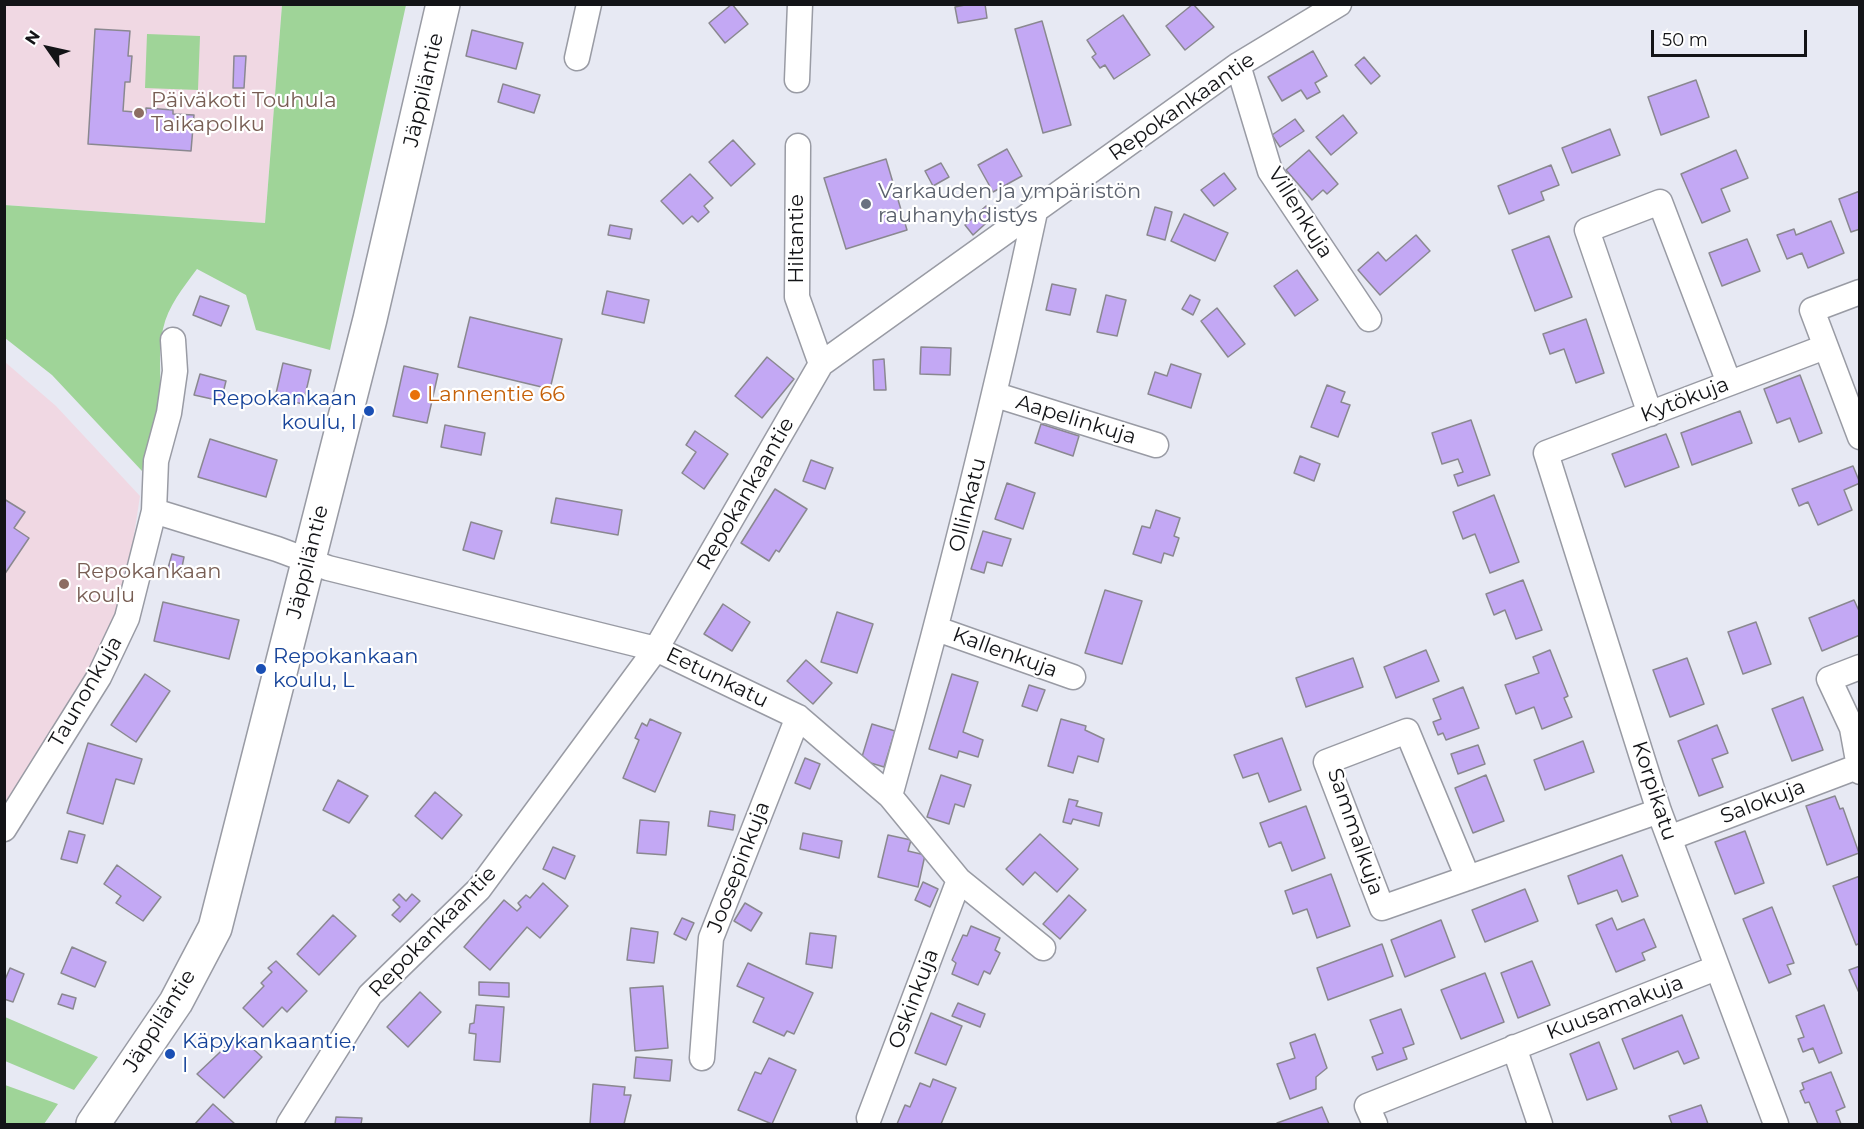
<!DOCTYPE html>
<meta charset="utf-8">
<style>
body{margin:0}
#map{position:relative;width:1864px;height:1129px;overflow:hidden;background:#e7e9f3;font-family:Montserrat,sans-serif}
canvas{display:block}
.frame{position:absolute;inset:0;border:6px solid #131417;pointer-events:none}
.north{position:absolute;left:18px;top:18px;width:60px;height:60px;-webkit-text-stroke:4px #fff;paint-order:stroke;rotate:304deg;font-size:16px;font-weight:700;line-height:24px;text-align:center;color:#131417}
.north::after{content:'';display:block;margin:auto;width:21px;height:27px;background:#131417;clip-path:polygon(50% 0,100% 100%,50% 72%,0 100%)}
.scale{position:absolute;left:1651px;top:30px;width:156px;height:27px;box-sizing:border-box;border:3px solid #131417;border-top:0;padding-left:8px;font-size:18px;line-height:21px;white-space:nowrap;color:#131417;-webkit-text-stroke:4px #fff;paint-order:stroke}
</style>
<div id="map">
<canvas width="1864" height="1129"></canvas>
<div class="frame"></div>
<div class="north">N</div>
<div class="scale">50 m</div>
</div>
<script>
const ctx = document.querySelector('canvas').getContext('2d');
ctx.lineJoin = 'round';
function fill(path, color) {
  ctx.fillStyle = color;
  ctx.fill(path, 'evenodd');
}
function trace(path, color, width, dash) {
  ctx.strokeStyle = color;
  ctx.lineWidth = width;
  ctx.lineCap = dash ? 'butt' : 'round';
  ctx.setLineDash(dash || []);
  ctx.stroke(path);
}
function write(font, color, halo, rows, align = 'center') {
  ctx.font = font + ' Montserrat,sans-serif';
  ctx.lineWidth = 4.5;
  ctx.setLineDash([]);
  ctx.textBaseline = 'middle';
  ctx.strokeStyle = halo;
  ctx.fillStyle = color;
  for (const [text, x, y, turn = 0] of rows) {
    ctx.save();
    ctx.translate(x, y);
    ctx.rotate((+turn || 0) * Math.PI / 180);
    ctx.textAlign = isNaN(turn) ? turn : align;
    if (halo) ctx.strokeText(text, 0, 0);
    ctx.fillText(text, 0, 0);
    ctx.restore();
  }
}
fill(new Path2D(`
 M4,5H282L265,223L5,205Z
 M5,362L56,406L140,496L132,548L115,620L102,651L5,806Z`), '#f0d8e3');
fill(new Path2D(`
 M282,5H406L330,350L256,330L246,295L197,269C183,288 168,306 163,329C158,348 161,366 160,385C159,414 149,443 142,471L52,375L5,338L4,205L265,223Z
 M147,34L200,36L198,90L145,88Z
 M5,1017L98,1057L74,1090L5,1061Z
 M4,1085H5L58,1104L44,1124H5Z`), '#9fd498');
const building = new Path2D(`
 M732,4L748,24L725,43L709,23Z
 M970,4H985L987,18L958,23L955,7Z
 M1193,4L1214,27L1185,50L1166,26Z
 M1123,15L1150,55L1114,79L1105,65L1100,68L1092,57L1096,54L1087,40Z
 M1042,21L1071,125L1043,133L1015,29Z
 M95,29L130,31L128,56H132L130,82H125L123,111L146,113V108L173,110V114L194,115L191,151L88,144Z
 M472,30L523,43L516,69L466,56Z
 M1313,51L1327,76L1315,83L1320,92L1307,99L1301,90L1282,101L1268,77Z
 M234,56H246L244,88H233Z
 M1364,57L1380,76L1371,84L1355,65Z
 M1696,80L1709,117L1661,135L1648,97Z
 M503,84L540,95L534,113L498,102Z
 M1343,115L1357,133L1331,155L1316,137Z
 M1295,119L1304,131L1280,147L1272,135Z
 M1610,129L1620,155L1572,173L1562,148Z
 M733,140L755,164L731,186L709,162Z
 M1007,149L1022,176L993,192L978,165Z
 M1309,150L1338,184L1327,194L1323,190L1312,200L1286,170Z
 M1736,150L1748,178L1721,189L1730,211L1702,223L1681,174Z
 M886,159L907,230L846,249L824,178Z
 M941,163L949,177L933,186L925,171Z
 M1551,165L1559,185L1541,192L1544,200L1509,214L1498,186Z
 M1224,173L1236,189L1214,206L1201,190Z
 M690,174L713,198L704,206L709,212L698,222L692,216L683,224L661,201Z
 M1860,191V229L1851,232L1839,199Z
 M986,206L994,216L973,235L965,225Z
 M1155,207L1172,212L1165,240L1147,235Z
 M1184,214L1228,233L1215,261L1171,241Z
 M1831,221L1844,253L1808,268L1802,253L1787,259L1777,235L1794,229L1796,235Z
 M610,225L632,229L630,239L608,235Z
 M1416,235L1430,251L1380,295L1358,270L1378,252L1386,261Z
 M1549,236L1572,297L1535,311L1512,250Z
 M1747,239L1760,271L1722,286L1709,253Z
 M1297,270L1318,300L1295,316L1274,286Z
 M1052,284L1076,289L1070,315L1046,310Z
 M607,291L649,300L644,323L602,314Z
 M1106,295L1126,300L1117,336L1097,332Z
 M1190,295L1200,300L1193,315L1182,309Z
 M200,296L229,306L221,326L193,315Z
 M1217,308L1245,344L1228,357L1201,321Z
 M470,317L562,339L550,389L458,367Z
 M1586,319L1604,373L1576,383L1564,349L1550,354L1543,334Z
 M921,347L951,348L950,375L920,374Z
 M767,357L794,379L762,418L735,396Z
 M884,359L886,390H874L873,360Z
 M283,363L311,370L303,404L275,398Z
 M1171,364L1201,374L1191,408L1148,394L1155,372L1167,376Z
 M404,366L438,374L427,423L393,416Z
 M200,374L226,381L221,401L194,395Z
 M1800,375L1822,433L1799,442L1790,418L1777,423L1764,389Z
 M1327,385L1345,392L1341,402L1350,405L1338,437L1311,427Z
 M1740,411L1752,443L1692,465L1681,433Z
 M1471,420L1490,475L1458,486L1454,475L1463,472L1458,459L1442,464L1432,433Z
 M1041,424L1079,436L1073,456L1035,443Z
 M445,425L485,433L481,455L441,447Z
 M695,431L728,454L704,489L682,473L696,452L686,445Z
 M1666,434L1679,467L1625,487L1612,454Z
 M210,439L277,460L266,497L198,477Z
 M1300,456L1320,464L1314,481L1294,473Z
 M811,460L833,468L825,489L803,481Z
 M1853,466L1860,483L1844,490L1852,510L1818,525L1808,502L1799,506L1792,489Z
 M1007,483L1035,493L1023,529L995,519Z
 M775,489L807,509L779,552L776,550L769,561L741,543Z
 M1494,495L1519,562L1490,573L1475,534L1463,539L1453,512Z
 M556,498L622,510L618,535L551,523Z
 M4,499L25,512L14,528L29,538L4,575Z
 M1156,510L1180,518L1174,536L1179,538L1173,556L1164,553L1161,563L1133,554L1142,526L1150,528Z
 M471,522L502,531L494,559L463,550Z
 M983,531L1011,539L1002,566L987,562L984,573L971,569Z
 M172,554L184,557L181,572L168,568Z
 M1523,580L1542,630L1516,639L1505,610L1494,615L1486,594Z
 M1105,590L1142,601L1122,664L1085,653Z
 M1854,600L1860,613V635L1822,651L1809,618Z
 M163,602L239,620L229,659L154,641Z
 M723,604L750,622L732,651L704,634Z
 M837,612L873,624L857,673L821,662Z
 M1756,622L1771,664L1743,674L1728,632Z
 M1426,650L1439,681L1396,698L1384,667Z
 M1550,650L1568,696L1564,698L1572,717L1542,729L1534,707L1516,714L1505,685L1539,673L1533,657Z
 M1353,658L1363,687L1306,707L1296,678Z
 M1687,658L1704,704L1670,717L1653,670Z
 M806,660L832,683L813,704L787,681Z
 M145,674L170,691L136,742L111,725Z
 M952,674L978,682L963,732L983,740L978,757L959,751L957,758L929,749Z
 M1029,685L1045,690L1037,711L1022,706Z
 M1463,687L1479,728L1446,740L1443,733L1438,735L1433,722L1441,719L1433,699Z
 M1803,697L1823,750L1792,761L1772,709Z
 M650,719L681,733L655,792L623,778L639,740L635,738L642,723L647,726Z
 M1061,719L1086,726L1085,730L1104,739L1098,762L1078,756L1073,773L1048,766Z
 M872,724L895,731L884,767L861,760Z
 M1717,725L1728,753L1712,759L1723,787L1699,796L1678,741Z
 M1282,738L1301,790L1269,802L1258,773L1243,778L1234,755Z
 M1583,741L1594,772L1545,790L1534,760Z
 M88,743L142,759L134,784L116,779L103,824L67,813Z
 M1478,745L1485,764L1458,774L1451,754Z
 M805,758L820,764L810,789L795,783Z
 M941,775L971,785L964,807L955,804L949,824L927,817Z
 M1486,775L1504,821L1473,833L1455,788Z
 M338,780L368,796L349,823L323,810Z
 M435,792L462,815L442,839L415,816Z
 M1835,796L1840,809L1843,808L1859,853L1827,865L1806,806Z
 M1069,799L1078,801L1076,806L1102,813L1099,826L1073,819L1071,824L1063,822Z
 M1306,806L1325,858L1292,871L1281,842L1269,847L1260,823Z
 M710,811L735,815L733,830L708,826Z
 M640,820L669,822L666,855L637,853Z
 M69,831L85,835L77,863L61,859Z
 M1745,831L1764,883L1735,894L1715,842Z
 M803,833L842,841L839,858L800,849Z
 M1040,834L1078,869L1057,892L1035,872L1023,885L1006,869Z
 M888,835L911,840L908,851L925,855L918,887L878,877Z
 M553,847L575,856L565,879L543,869Z
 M1622,855L1638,896L1622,902L1617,890L1578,904L1568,876Z
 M117,865L161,897L143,921L116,903L121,896L104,884Z
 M1331,874L1350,926L1317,938L1307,909L1293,914L1285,891Z
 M1860,876V943L1856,945L1833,886Z
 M923,882L938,889L930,907L915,900Z
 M543,883L568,906L540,938L527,927L490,970L464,947L504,900L517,911L521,907L518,903L526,895L530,898Z
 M1525,889L1538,921L1485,942L1472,910Z
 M399,894L406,901L412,894L420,901L400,922L392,915L400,907L393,900Z
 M1069,895L1086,910L1060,939L1043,924Z
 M745,903L762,913L751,931L734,921Z
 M1772,907L1794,963L1787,965L1791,974L1769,983L1743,919Z
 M333,915L356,936L319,975L297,954Z
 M682,918L694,923L686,940L674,934Z
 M1612,918L1617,930L1644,919L1656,947L1642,953L1645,960L1616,972L1596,925Z
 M1441,920L1455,957L1405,977L1391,940Z
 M971,926L1000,938L995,950L1000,953L990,974L984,971L978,985L952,974L956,963L952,960L963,935L967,936Z
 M631,928L658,932L654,963L627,960Z
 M810,933L836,936L832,968L806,964Z
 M1382,944L1393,976L1328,1000L1317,968Z
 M72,947L106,962L95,987L61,973Z
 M276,961L307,991L287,1012L282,1007L263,1027L243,1008L264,986L261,983L272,972L268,968Z
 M1532,961L1550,1005L1518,1018L1501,973Z
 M748,963L813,993L794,1034L787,1031L784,1036L753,1022L764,998L737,986Z
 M1860,966V995L1849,970Z
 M10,968L24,974L13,1002L4,999V982Z
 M1485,973L1504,1022L1461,1039L1441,990Z
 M479,982L509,983V997L479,995Z
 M663,986L668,1048L635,1051L630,988Z
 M420,992L441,1012L408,1047L387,1027Z
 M62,994L76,998L73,1009L58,1004Z
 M958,1003L985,1014L980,1027L952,1016Z
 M476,1005L504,1007L500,1062L474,1060L476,1034L469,1033L470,1024L474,1023Z
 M1824,1005L1842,1053L1819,1063L1813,1048L1803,1052L1798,1039L1804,1037L1796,1016Z
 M1401,1009L1414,1044L1403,1048L1407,1059L1377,1070L1372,1057L1383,1053L1370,1020Z
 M931,1013L962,1026L946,1065L915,1053Z
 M1682,1015L1699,1058L1684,1064L1678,1051L1634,1069L1622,1039Z
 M1315,1034L1327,1068L1316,1077V1089L1290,1099L1277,1064L1295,1058L1290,1043Z
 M238,1035L262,1057L224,1098L197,1074Z
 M1599,1042L1617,1089L1587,1100L1570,1054Z
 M636,1057L672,1060L670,1081L634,1078Z
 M769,1058L796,1070L772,1124L738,1110L755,1072L761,1074Z
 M1831,1072L1845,1107L1836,1111L1841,1124H1818L1809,1102L1805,1103L1800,1091L1804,1089L1802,1083Z
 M933,1079L956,1088L941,1124H897L905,1105L910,1107L920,1083L930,1087Z
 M593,1084L625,1087L624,1095H631L624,1124H590Z
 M213,1104L235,1124H195Z
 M1701,1105L1708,1124H1672L1669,1116Z
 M1322,1107L1329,1124H1277V1123Z
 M336,1117L362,1118L361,1124H335Z`);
fill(building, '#c3a8f4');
trace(building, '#8a8890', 1.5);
const minor = new Path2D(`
 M577,58L589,4
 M1238,65L1270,171L1369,319
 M797,80L800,4
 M798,146L797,297L821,364
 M1860,292L1812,310L1860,437
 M996,395L1156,445
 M1650,414L1587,230L1660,202L1729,383
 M154,511L277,549L328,568L656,649L798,717L890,796L959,880L1043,948
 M937,629L1073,677
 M1860,667L1829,679L1852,728L1860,772
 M890,796C944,602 993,409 1035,212
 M4,829L99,677L127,618L154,511L156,461L169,413L175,371L173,340
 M1669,838L1857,767
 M1468,878L1407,731L1326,762L1382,908L1659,811
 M1514,1047L1540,1124
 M702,1058L711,938L798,717
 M869,1118L959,880
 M289,1124L370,995L479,889L656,649L821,364L1238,65L1339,4
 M1375,1124L1367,1106L1716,968
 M1776,1124L1659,811L1546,453L1825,347`);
const secondary = new Path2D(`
 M93,1124L176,1002L215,928L370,319L443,4`);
trace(minor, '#999ba4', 27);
trace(secondary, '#999ba4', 36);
trace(minor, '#fff', 24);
trace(secondary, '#fff', 33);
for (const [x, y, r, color] of [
 [139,113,6,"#8d6e63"],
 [866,204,6,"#6b7280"],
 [415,395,6,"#e8710a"],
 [369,411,6,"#1a4fb4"],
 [64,584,6,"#8d6e63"],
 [261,669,6,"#1a4fb4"],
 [170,1054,6,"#1a4fb4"]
]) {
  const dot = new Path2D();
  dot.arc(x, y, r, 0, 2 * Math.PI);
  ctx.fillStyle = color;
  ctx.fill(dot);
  trace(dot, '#fff', 2);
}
write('21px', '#131417', '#fff', [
 ["Jäppiläntie",424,90,-77],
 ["Repokankaantie",1182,107,-35],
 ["Villenkuja",1300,213,58],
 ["Hiltantie",797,239,-90],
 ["Kytökuja",1685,400,-21],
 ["Aapelinkuja",1076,420,17],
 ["Repokankaantie",746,494,-60],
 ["Ollinkatu",968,505,-76],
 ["Jäppiläntie",308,562,-76],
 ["Kallenkuja",1005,653,20],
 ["Eetunkatu",717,678,26],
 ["Taunonkuja",86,692,-60],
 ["Korpikatu",1654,791,72],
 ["Salokuja",1763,802,-21],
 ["Sammalkuja",1355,832,71],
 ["Joosepinkuja",739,867,-69],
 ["Repokankaantie",433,932,-46],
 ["Oskinkuja",914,999,-69],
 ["Kuusamakuja",1615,1008,-21],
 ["Jäppiläntie",160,1021,-58]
]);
write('21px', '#785e54', '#fff', [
 ["Päiväkoti Touhula",151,101],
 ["Taikapolku",151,125],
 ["Repokankaan",76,572],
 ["koulu",76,596]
], 'left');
write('21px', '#5b616d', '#fff', [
 ["Varkauden ja ympäristön",878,192],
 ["rauhanyhdistys",878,216]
], 'left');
write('21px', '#c56008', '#fff', [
 ["Lannentie 66",427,395]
], 'left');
write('21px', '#164399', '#fff', [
 ["Repokankaan",357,399,"right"],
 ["koulu, I",357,423,"right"],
 ["Repokankaan",273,657],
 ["koulu, L",273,681],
 ["Käpykankaantie,",182,1042],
 ["I",182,1066]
], 'left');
</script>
